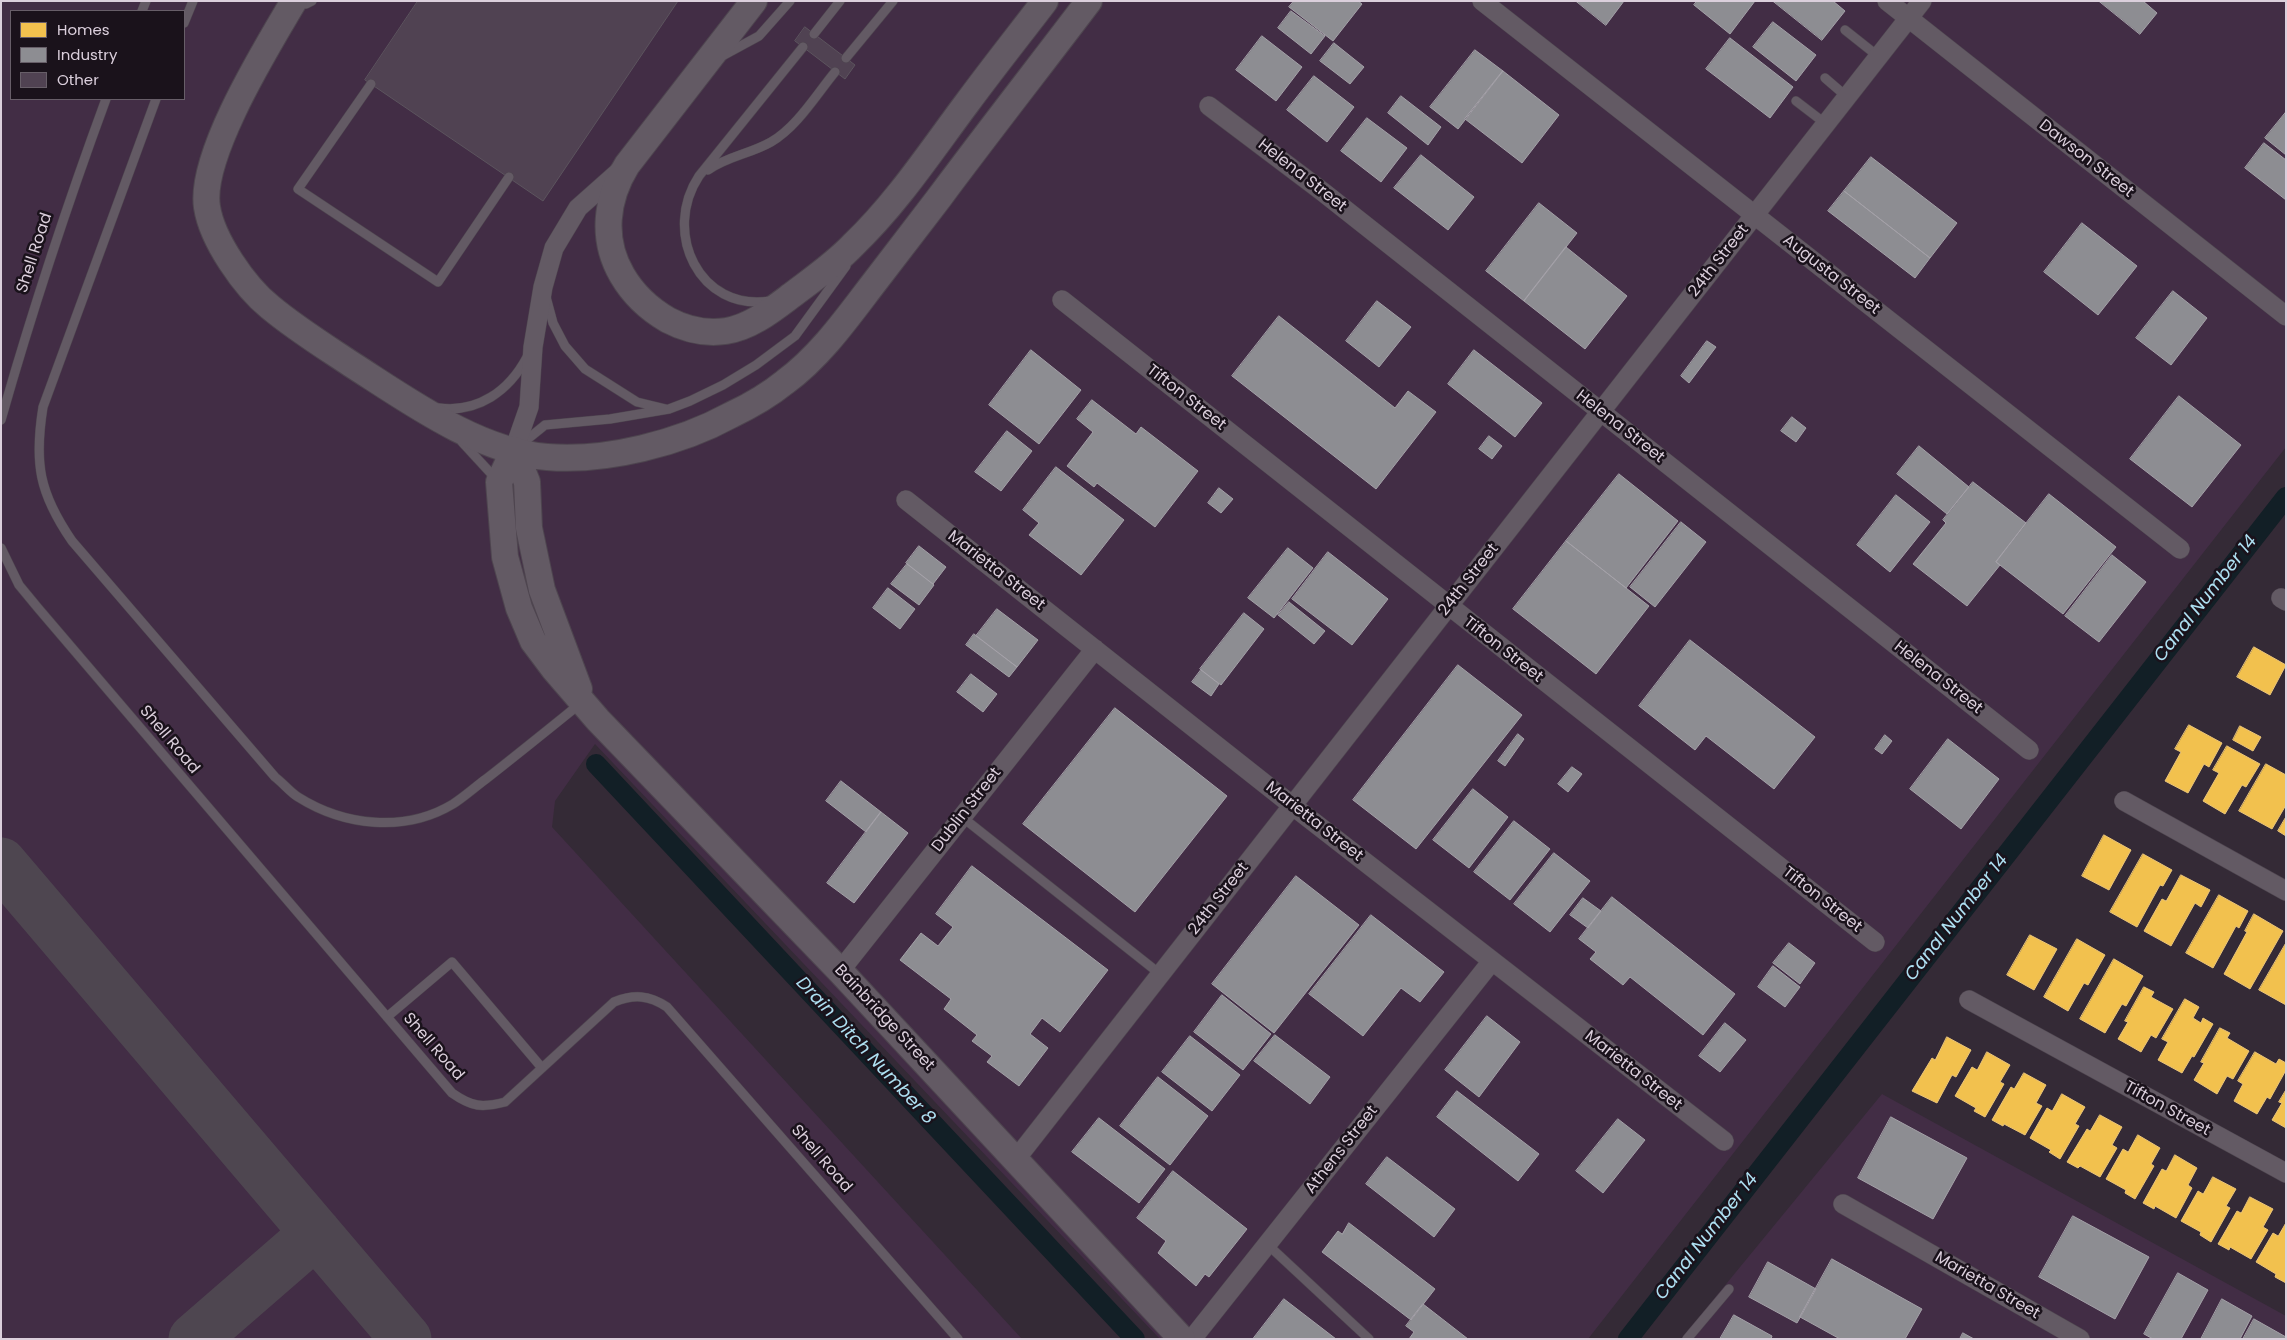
<!DOCTYPE html>
<style>
body{margin:0}
#map{position:relative;width:2287px;height:1340px;overflow:hidden;background:#342a36;font-family:Poppins,sans-serif}
canvas{display:block}
.frame{position:absolute;inset:0;border:2px solid #dbcfdc;pointer-events:none}
.legend{position:absolute;left:10px;top:10px;width:175px;height:90px;box-sizing:border-box;background:#1a121b;border:1px solid #675e68;margin:0;padding:6px 9px;list-style:none;font-size:15px;color:#dbcfdc}
.legend li{display:flex;align-items:center;gap:10px;height:25px}
.legend b{width:25px;border:1px solid #675e68}
</style>
<div id="map">
<canvas width="2287" height="1340"></canvas>
<div class="frame"></div>
<ul class="legend">
<li><b style="height:14px;background:#f2c14e"></b>Homes</li>
<li><b style="height:14px;background:#8d8d92"></b>Industry</li>
<li><b style="height:14px;background:#504252"></b>Other</li>
</ul>
</div>
<script>
const ctx = document.querySelector('canvas').getContext('2d');
ctx.lineJoin = 'round';
function fill(path, color) {
  ctx.fillStyle = color;
  ctx.fill(path, 'evenodd');
}
function trace(path, color, width, dash) {
  ctx.strokeStyle = color;
  ctx.lineWidth = width;
  ctx.lineCap = dash ? 'butt' : 'round';
  ctx.setLineDash(dash || []);
  ctx.stroke(path);
}
function write(font, color, halo, rows, align = 'center') {
  ctx.font = font + ' Poppins,sans-serif';
  ctx.lineWidth = 5;
  ctx.setLineDash([]);
  ctx.textBaseline = 'middle';
  ctx.strokeStyle = halo;
  ctx.fillStyle = color;
  for (const [text, x, y, turn = 0] of rows) {
    ctx.save();
    ctx.translate(x, y);
    ctx.rotate((+turn || 0) * Math.PI / 180);
    ctx.textAlign = isNaN(turn) ? turn : align;
    if (halo) ctx.strokeText(text, 0, 0);
    ctx.fillText(text, 0, 0);
    ctx.restore();
  }
}
fill(new Path2D(`
 M1,1H2286V447L1588,1339H1160L595,744L555,801L552,827L1022,1339H1ZM11,11H184V99H11Z
 M1882,1094L2286,1316V1339H1681Z`), '#422d45');
const homes = new Path2D(`
 M2254,647L2286,665L2270,695L2237,677Z
 M2189,725L2222,743L2209,767L2204,764L2188,793L2165,781L2181,752L2175,749Z
 M2240,726L2261,737L2253,751L2233,740Z
 M2227,746L2260,764L2246,787L2242,785L2225,814L2203,801L2219,773L2213,770Z
 M2266,764L2286,775V805L2272,829L2239,811Z
 M2286,817V836L2278,831Z
 M2104,835L2131,850L2109,890L2082,876Z
 M2143,854L2172,870L2163,886L2160,885L2137,927L2110,912Z
 M2181,875L2210,890L2201,907L2195,903L2171,946L2144,931L2162,899L2166,901Z
 M2219,895L2248,911L2239,928L2236,926L2213,968L2186,953Z
 M2254,914L2283,931L2250,989L2224,974L2247,932L2245,931Z
 M2030,935L2057,949L2034,990L2007,975Z
 M2077,939L2105,955L2088,985L2084,983L2068,1011L2044,997Z
 M2286,943V1005L2259,990Z
 M2114,959L2143,976L2126,1006L2122,1004L2105,1033L2080,1019Z
 M2144,987L2154,992L2151,997L2173,1009L2156,1038L2151,1035L2141,1052L2118,1039L2128,1022L2125,1021Z
 M2185,999L2199,1007L2193,1018L2201,1023L2203,1018L2213,1024L2194,1057L2192,1056L2182,1073L2158,1060L2168,1042L2162,1039Z
 M2220,1028L2230,1033L2227,1038L2249,1051L2233,1079L2227,1076L2217,1094L2194,1080L2204,1063L2201,1062Z
 M1947,1037L1971,1050L1956,1077L1952,1075L1937,1103L1912,1091L1932,1058L1935,1060Z
 M1987,1052L2010,1065L2000,1082L2004,1084L1985,1117L1974,1111L1976,1108L1955,1096L1972,1067L1977,1070Z
 M2255,1052L2276,1064L2279,1059L2286,1063V1070L2270,1099L2267,1097L2257,1114L2234,1101L2243,1084L2238,1081Z
 M2024,1073L2046,1085L2036,1103L2042,1106L2025,1135L2004,1124L2003,1126L1992,1120L2011,1087L2014,1089Z
 M2286,1090V1128L2272,1120L2282,1103L2279,1102Z
 M2062,1094L2085,1107L2075,1124L2079,1126L2060,1159L2049,1152L2051,1150L2030,1138L2047,1108L2052,1111Z
 M2100,1115L2122,1127L2112,1145L2117,1148L2100,1177L2080,1166L2078,1168L2067,1162L2087,1129L2090,1131Z
 M2138,1135L2160,1148L2151,1164L2154,1166L2135,1199L2125,1193L2126,1190L2106,1179L2123,1149L2128,1152Z
 M2175,1155L2197,1168L2188,1185L2192,1188L2176,1218L2155,1206L2154,1209L2143,1203L2162,1169L2166,1171Z
 M2213,1177L2236,1189L2226,1206L2230,1208L2211,1242L2200,1235L2201,1232L2181,1221L2198,1191L2203,1194Z
 M2250,1197L2273,1209L2263,1227L2268,1230L2251,1259L2230,1247L2229,1250L2218,1244L2237,1211L2241,1213Z
 M2286,1223V1283L2275,1277L2276,1274L2256,1262L2273,1233L2278,1236Z`);
fill(homes, '#f2c14e');
trace(homes, '#ebc579', 1);
const industry = new Path2D(`
 M1294,1H1358L1362,4L1333,41L1289,7Z
 M1576,1H1624L1606,25Z
 M1697,1H1755L1730,34L1694,5Z
 M1773,1H1833L1845,11L1822,40Z
 M2099,1H2143L2157,13L2140,34Z
 M1291,11L1325,36L1311,54L1278,28Z
 M1773,22L1816,55L1796,81L1753,47Z
 M1262,36L1302,67L1276,101L1236,70Z
 M1730,38L1793,87L1770,118L1706,69Z
 M1334,43L1364,67L1350,84L1320,61Z
 M1475,50L1503,71L1458,129L1430,107Z
 M1503,71L1559,115L1522,163L1465,119Z
 M1314,76L1354,107L1327,142L1287,110Z
 M1401,96L1441,127L1428,145L1388,113Z
 M2286,112V155L2265,138Z
 M1367,118L1407,148L1381,182L1341,151Z
 M2264,143L2286,160V200L2245,168Z
 M1421,155L1474,197L1448,230L1394,188Z
 M1871,157L1957,223L1930,258L1844,191Z
 M1844,191L1930,258L1915,278L1828,211Z
 M1539,203L1577,233L1524,301L1486,271Z
 M2082,223L2137,266L2098,315L2044,272Z
 M1566,247L1627,296L1585,349L1524,301Z
 M2173,291L2207,318L2171,365L2136,338Z
 M1377,301L1411,327L1379,367L1346,341Z
 M1279,316L1395,408L1408,391L1436,412L1376,489L1232,376Z
 M1707,341L1716,347L1689,383L1681,376Z
 M1031,350L1081,390L1039,444L989,405Z
 M1474,350L1542,403L1515,437L1448,384Z
 M2179,396L2241,445L2192,507L2130,459Z
 M1092,400L1136,434L1141,427L1198,471L1155,527L1097,483L1094,487L1067,466L1093,432L1077,419Z
 M1792,417L1806,428L1796,442L1781,431Z
 M1007,431L1032,451L1001,491L975,472Z
 M1489,436L1502,446L1492,459L1479,449Z
 M1919,446L1969,487L1947,514L1897,474Z
 M1056,467L1124,520L1081,575L1029,535L1039,523L1023,510Z
 M1619,474L1678,521L1626,588L1566,541Z
 M1973,482L2026,523L1996,562L2000,565L1967,606L1913,564L1946,523L1943,520Z
 M1219,488L1233,499L1221,513L1208,503Z
 M2049,494L2116,547L2063,614L1996,562Z
 M1896,495L1930,522L1890,572L1857,545Z
 M1681,522L1706,542L1655,607L1630,587Z
 M1566,541L1649,606L1596,674L1513,609Z
 M919,546L946,567L933,584L906,563Z
 M1288,548L1313,568L1274,618L1248,598Z
 M1328,552L1388,599L1352,645L1292,599Z
 M2112,555L2146,582L2099,642L2065,616Z
 M907,564L934,585L919,605L891,584Z
 M888,588L915,609L900,629L873,608Z
 M1289,602L1325,631L1314,644L1278,615Z
 M997,609L1038,640L1017,667L976,636Z
 M1244,613L1264,629L1221,685L1200,669Z
 M974,634L1017,667L1009,677L966,645Z
 M1690,640L1815,737L1774,789L1706,736L1695,750L1639,706Z
 M1458,665L1522,715L1416,849L1353,800Z
 M1201,670L1219,684L1211,696L1192,682Z
 M971,674L997,694L983,712L957,692Z
 M1115,708L1227,796L1135,912L1023,824Z
 M1518,734L1524,739L1505,766L1498,761Z
 M1885,735L1892,741L1882,754L1875,749Z
 M1948,739L1999,779L1961,829L1910,789Z
 M1572,767L1582,774L1568,792L1558,784Z
 M841,781L881,812L866,832L826,801Z
 M1473,789L1508,817L1469,868L1433,840Z
 M881,812L908,833L854,903L827,883Z
 M1514,821L1550,849L1510,900L1474,872Z
 M1554,853L1590,881L1550,932L1514,904Z
 M972,866L1108,970L1060,1032L1042,1018L1030,1034L1048,1048L1019,1086L987,1062L992,1056L972,1041L977,1035L944,1009L951,999L900,960L921,933L938,946L953,927L936,914Z
 M1296,876L1359,925L1274,1033L1212,984Z
 M1612,897L1735,994L1703,1035L1630,977L1623,985L1590,959L1596,952L1579,939Z
 M1583,898L1601,911L1588,928L1570,915Z
 M1371,915L1444,972L1420,1002L1401,988L1363,1036L1309,994Z
 M1789,943L1815,963L1800,984L1773,963Z
 M1773,966L1800,987L1785,1007L1758,987Z
 M1222,995L1271,1034L1243,1070L1194,1032Z
 M1487,1016L1520,1042L1479,1097L1445,1070Z
 M1725,1023L1746,1040L1720,1072L1699,1056Z
 M1275,1035L1330,1077L1310,1104L1254,1061Z
 M1190,1036L1240,1075L1212,1111L1162,1072Z
 M1158,1077L1208,1116L1170,1165L1120,1126Z
 M1457,1091L1539,1154L1518,1181L1437,1117Z
 M1891,1117L1967,1158L1933,1219L1858,1178Z
 M1099,1118L1165,1169L1139,1203L1072,1152Z
 M1618,1119L1645,1140L1603,1193L1576,1171Z
 M1387,1157L1455,1209L1434,1237L1366,1184Z
 M1173,1171L1247,1229L1209,1277L1205,1274L1196,1286L1158,1253L1166,1241L1137,1218Z
 M2073,1216L2149,1257L2115,1319L2039,1277Z
 M1349,1223L1435,1289L1411,1320L1322,1252L1338,1231L1342,1234Z
 M1832,1259L1922,1309L1905,1339H1840L1800,1317Z
 M1768,1262L1816,1289L1797,1323L1749,1297Z
 M2178,1273L2208,1290L2181,1339H2153L2144,1334Z
 M1284,1299L1336,1339H1253Z
 M2222,1299L2252,1316L2240,1339H2201Z
 M1423,1304L1468,1339H1409L1414,1332L1406,1326Z
 M1734,1315L1772,1336L1771,1339H1720Z
 M2254,1319L2286,1337V1339H2243Z
 M1963,1333L1974,1339H1960Z`);
fill(industry, '#8d8d92');
trace(industry, '#a4a1a8', 1);
trace(new Path2D(`
 M596,764L1135,1339
 M1628,1339L2286,497`), '#121f26', 20);
trace(new Path2D(`
 M1,863L406,1339
 M194,1339L316,1233`), '#4e4650', 51);
const building = new Path2D(`
 M418,1H678L543,201L365,80Z
 M805,27L855,65L845,79L795,41Z`);
fill(building, '#504252');
trace(building, '#5c545e', 1);
const lane = new Path2D(`
 M306,4L312,1
 M142,11L146,1
 M184,23L193,1
 M1845,30L1879,57
 M814,34L840,1
 M724,55L759,36L790,1
 M846,58L893,1
 M1825,78L1847,97
 M371,84L298,189L438,282L509,177
 M156,99L43,407C34,463 39,493 72,541L275,777C283,783 290,792 298,797C344,826 405,833 453,804C464,797 475,787 486,779C518,754 550,728 581,703
 M1796,101L1826,124
 M708,170C728,156 750,154 771,142C797,127 816,95 835,72
 M546,297L553,323L565,346L585,369L637,402L666,409
 M770,301C699,312 662,232 699,176L803,47
 M439,408C478,413 509,391 527,357
 M1,420C32,311 67,205 106,99
 M462,442L497,480
 M519,446L545,425L610,419L669,409L690,401L723,385L756,365L795,336L846,266
 M1,548L19,585L38,608L452,1093C472,1107 482,1108 505,1102L614,1002C634,994 649,995 667,1007L958,1339
 M962,817L1160,974
 M387,1017L452,962L542,1068
 M1267,1244L1369,1339
 M1687,1339L1729,1289`);
const street = new Path2D(`
 M1482,1L2180,549
 M1887,1L2286,316
 M1209,106L1323,192L2029,750
 M1062,300L1875,942
 M514,450L529,407L533,347L543,287L554,248L578,208L623,168
 M906,500L1293,806L1724,1141
 M2281,598L2286,601
 M2124,801L2286,891
 M840,971L1095,649
 M1969,1000L2286,1173
 M1016,1159L1922,1
 M1843,1204L2080,1339
 M1192,1339L1492,961`);
const secondary = new Path2D(`
 M294,1C267,47 199,156 207,207C212,240 245,287 270,307C295,328 324,346 351,364C409,401 477,451 547,457C606,462 680,443 731,415C750,406 769,395 785,382C819,357 845,321 870,288C893,258 916,228 939,198C988,132 1039,67 1089,1
 M754,1L627,165C606,199 601,239 622,275C633,294 649,309 668,320C685,329 706,334 726,331C751,327 772,310 792,295C813,279 835,264 853,245C897,203 931,151 967,103C992,69 1019,35 1045,1
 M514,450L499,482L505,557L519,608L533,641L554,669L598,720L840,971L1182,1339
 M514,450L527,482L529,528L542,590L579,689`);
trace(lane, '#4e454f', 10);
trace(street, '#4e454f', 20);
trace(secondary, '#4e454f', 28);
trace(lane, '#635a64', 9);
trace(street, '#635a64', 19);
trace(secondary, '#635a64', 26);
write('16px', '#dbcfdc', '#1a121b', [
 ["Dawson Street",2086,159,38],
 ["Helena Street",1302,176,38],
 ["Shell Road",35,253,-72],
 ["24th Street",1719,261,-52],
 ["Augusta Street",1831,275,38],
 ["Tifton Street",1186,398,38],
 ["Helena Street",1620,427,38],
 ["Marietta Street",996,571,38],
 ["24th Street",1469,580,-52],
 ["Tifton Street",1503,650,38],
 ["Helena Street",1938,678,38],
 ["Shell Road",169,740,50],
 ["Dublin Street",967,810,-52],
 ["Marietta Street",1314,822,38],
 ["24th Street",1219,899,-52],
 ["Tifton Street",1822,900,38],
 ["Bainbridge Street",884,1018,47],
 ["Shell Road",433,1047,49],
 ["Marietta Street",1633,1071,38],
 ["Tifton Street",2167,1109,29],
 ["Athens Street",1342,1150,-52],
 ["Shell Road",821,1159,49],
 ["Marietta Street",1987,1286,30]
]);
write('italic 18px', '#aee0f2', '#1a121b', [
 ["Canal Number 14",2206,599,-52],
 ["Canal Number 14",1957,918,-52],
 ["Drain Ditch Number 8",865,1051,47],
 ["Canal Number 14",1707,1237,-52]
]);
</script>
